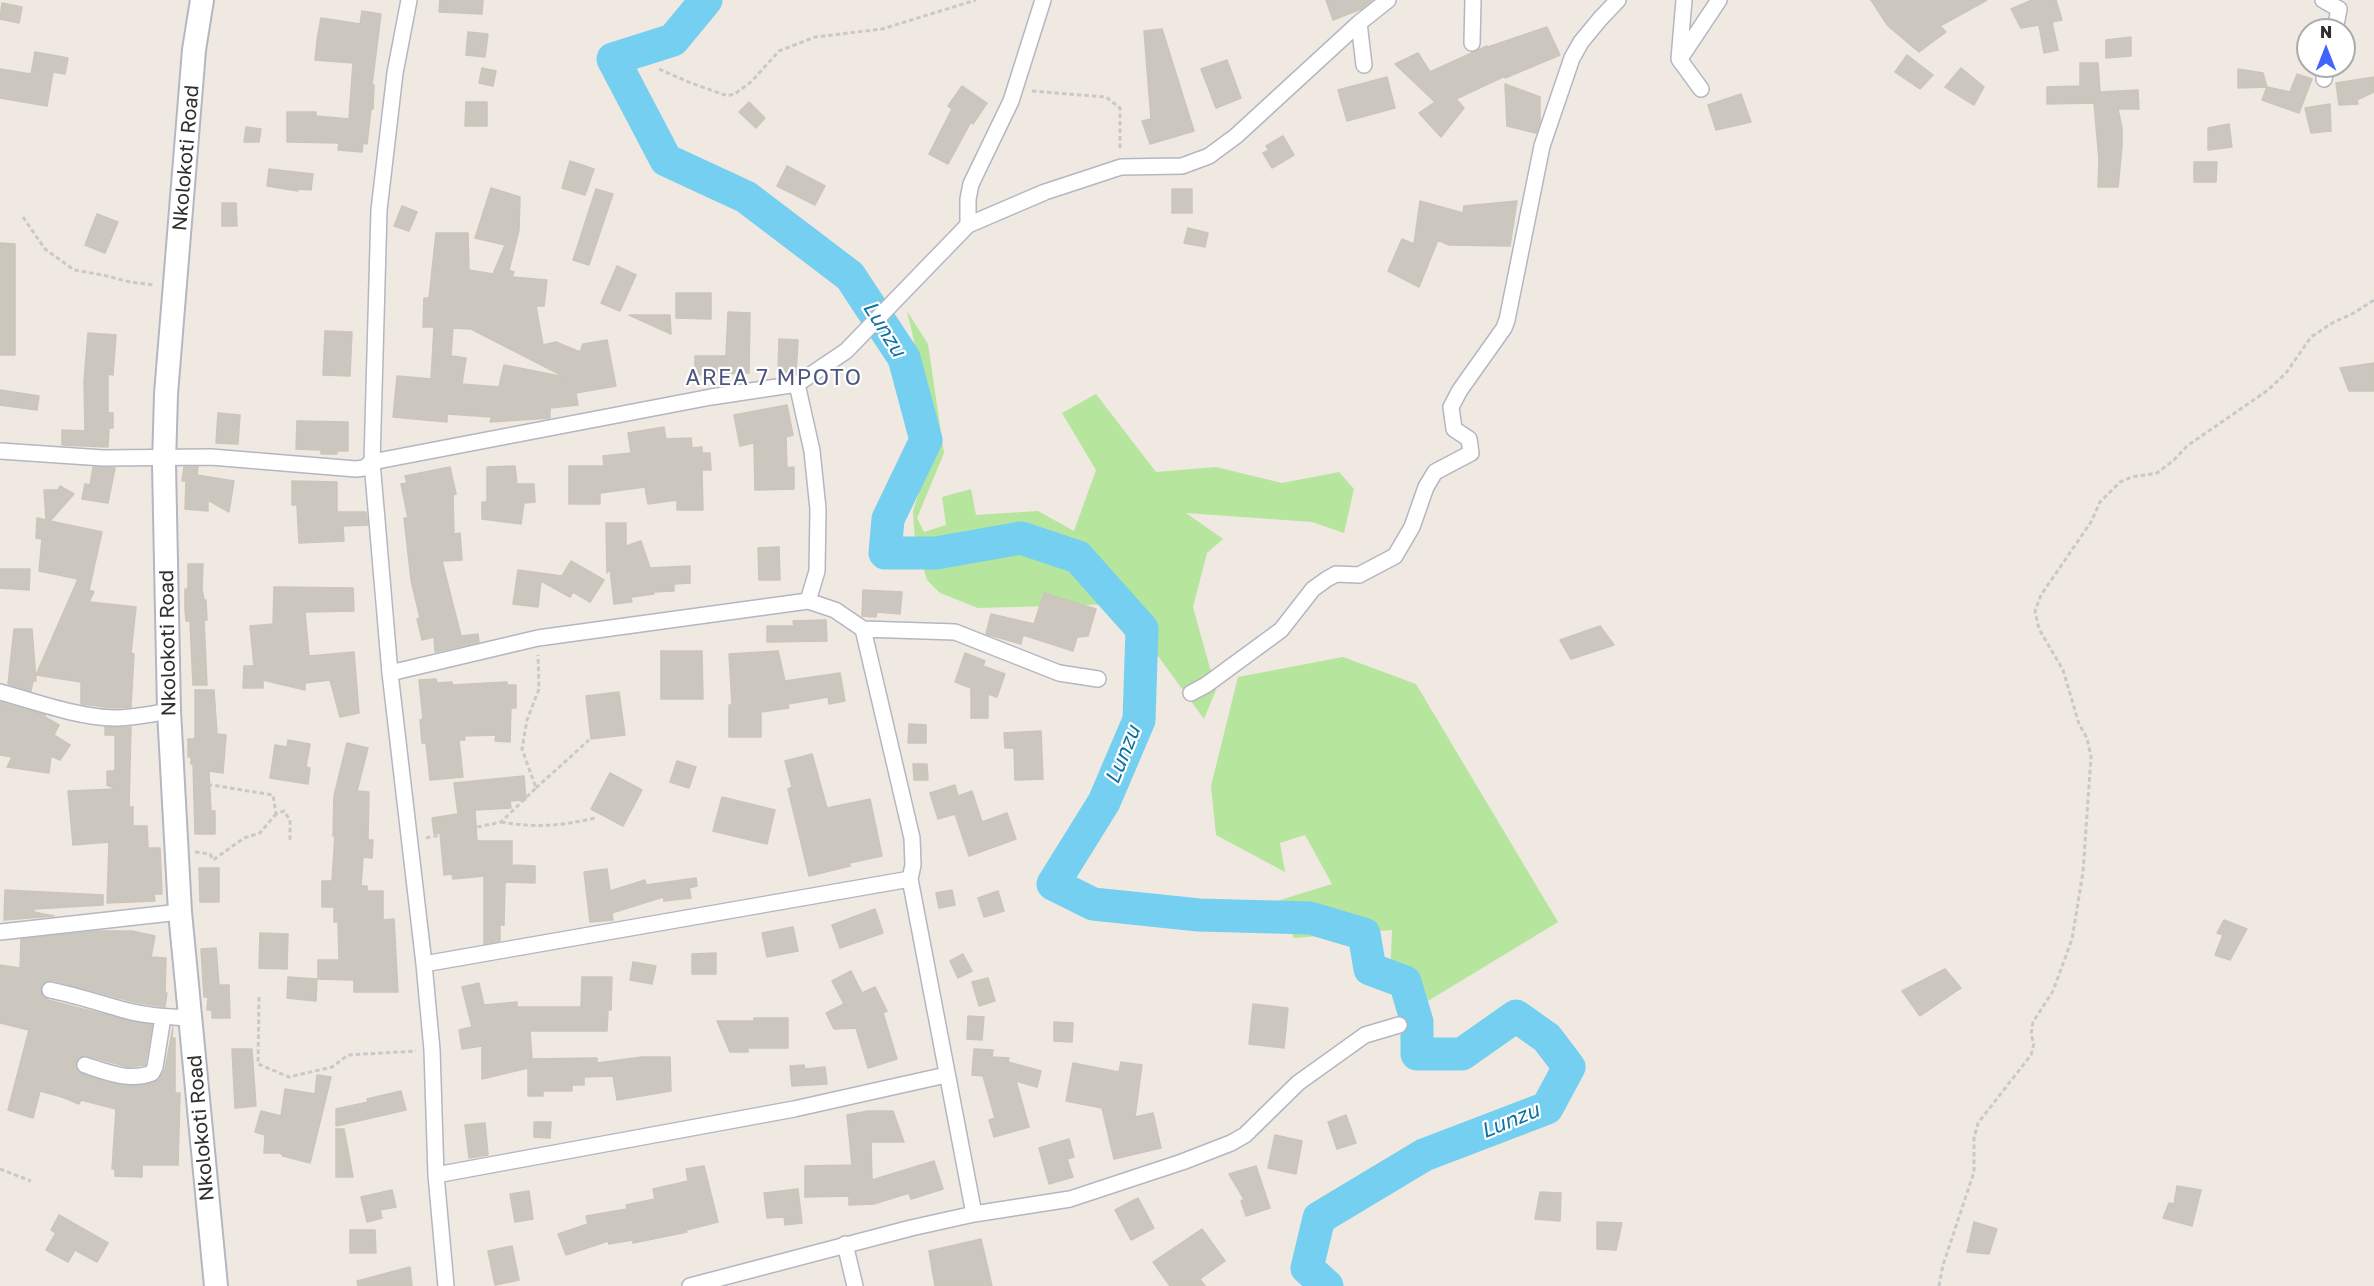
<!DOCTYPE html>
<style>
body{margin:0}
#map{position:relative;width:2374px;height:1286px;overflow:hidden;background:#efe9e1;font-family:"Golos Text",sans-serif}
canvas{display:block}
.north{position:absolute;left:2296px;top:18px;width:60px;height:60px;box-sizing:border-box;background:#fff;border:2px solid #ababab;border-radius:50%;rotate:0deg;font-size:16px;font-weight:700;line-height:24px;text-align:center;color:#2e2e2e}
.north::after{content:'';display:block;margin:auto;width:21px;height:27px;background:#4264fb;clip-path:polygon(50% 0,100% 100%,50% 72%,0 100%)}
</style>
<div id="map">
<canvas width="2374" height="1286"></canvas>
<div class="north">N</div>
</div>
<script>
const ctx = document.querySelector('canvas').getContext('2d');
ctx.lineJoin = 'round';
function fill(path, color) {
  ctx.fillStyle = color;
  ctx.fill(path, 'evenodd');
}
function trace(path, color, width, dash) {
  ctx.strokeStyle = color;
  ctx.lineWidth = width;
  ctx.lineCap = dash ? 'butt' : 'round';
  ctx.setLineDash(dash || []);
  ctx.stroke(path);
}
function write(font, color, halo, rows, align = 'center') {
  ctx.font = font + ' "Golos Text",sans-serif';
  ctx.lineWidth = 4.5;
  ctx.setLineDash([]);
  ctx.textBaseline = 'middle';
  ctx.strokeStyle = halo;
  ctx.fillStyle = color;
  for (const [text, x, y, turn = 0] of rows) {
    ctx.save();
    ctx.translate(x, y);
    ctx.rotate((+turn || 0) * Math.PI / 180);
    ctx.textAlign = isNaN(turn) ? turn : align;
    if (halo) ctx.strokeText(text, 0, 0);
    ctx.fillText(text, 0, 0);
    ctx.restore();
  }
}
fill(new Path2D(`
 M907,311L928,344L944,453L917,518L924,532L946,525L942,497L971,489L976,515L1038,511L1074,531L1096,470L1062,413L1096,394L1156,472L1216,467L1282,483L1339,472L1354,489L1344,533L1312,522L1186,513L1223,539L1207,553L1193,607L1216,690L1204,719L1120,604L978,608L940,593L927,580L915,542L913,511L932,451L923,379Z
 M1343,657L1416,684L1558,922L1428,1001L1390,976L1392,930L1294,938L1277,901L1332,884L1305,835L1280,843L1285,872L1216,835L1211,786L1238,677Z`), '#b6e59e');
trace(new Path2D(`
 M706,0L673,40L613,59L666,160L746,197L850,276L904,358L926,440L888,519L885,553H936L1021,538L1078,557L1142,629L1139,720L1104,802L1053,884L1093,904L1199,915L1310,918L1364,934L1370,969L1405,982L1417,1022V1054H1462L1516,1016L1547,1038L1569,1067L1547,1108L1424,1155L1319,1218L1307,1268L1327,1286`), '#75cff0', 33);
const building = new Path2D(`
 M440,0H483L482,14L439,12Z
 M1326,0H1372L1361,9L1333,20Z
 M1871,0H1987L1940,26L1946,32L1919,52L1888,26Z
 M2032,0H2056L2062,20L2052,22L2058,50L2044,53L2039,25L2021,28L2011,9Z
 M2,3L22,7L19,23L0,19Z
 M362,11L381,14L372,85H374L373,109H371L367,144L363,143L362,152L338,150L339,143L287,142V112H316V116L349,119L353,63L315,60L317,40L321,18L360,24Z
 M1547,27L1560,55L1505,78V76L1456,99L1464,108L1441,137L1419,113L1435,102L1395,64L1418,53L1430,72L1487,46L1488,47Z
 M1162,29L1194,131L1150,144L1142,121L1151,119L1144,31Z
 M468,32L488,34L485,57L466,55Z
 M2131,37V56L2106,58V40Z
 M35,52L68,58L65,74L53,72L47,106L0,98V69L31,74Z
 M1907,55L1933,75L1920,89L1895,72Z
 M1227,60L1241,98L1216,108L1201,69Z
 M2080,63H2098L2100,92L2138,90L2139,109H2118L2122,128V147L2118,187H2098L2099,160L2094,103L2047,104V87L2080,86Z
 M482,68L496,71L493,86L479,83Z
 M1961,68L1984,87L1974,105L1945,87Z
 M2238,69L2263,73L2267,87L2238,88Z
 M2297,74L2312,79L2299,113L2262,100L2267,87L2290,92Z
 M1387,77L1395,108L1347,121L1338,90Z
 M2374,77V92L2357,100L2358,104L2339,105L2336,83Z
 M1505,84L1540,97V121L1536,133L1507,126Z
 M962,86L987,103L973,124L971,122L948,164L929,154L952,109L948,106Z
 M1741,94L1751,122L1716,130L1708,105Z
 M466,102H487V126H465Z
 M749,102L765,118L756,128L739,112Z
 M2330,104L2331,131L2311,133L2305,108Z
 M2229,124L2232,147L2208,150V128Z
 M246,127L261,129L259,142H244Z
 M1283,136L1294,155L1272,168L1263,153L1269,150L1266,146Z
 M570,161L594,169L585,195L562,188Z
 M2194,162H2217L2216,182H2194Z
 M787,166L825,186L815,205L777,186Z
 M269,169L313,174L311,190L298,189V191L267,186Z
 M491,188L520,197L519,230L509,270L514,272L512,277L547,280L544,306H536L543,345L556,342L580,352L583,344L607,340L616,386L576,393L578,405L550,408V418L490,422L492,417L447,414V422L393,417L397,376L431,379L434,327H423L424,298H429L436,233H468L469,270L493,274L505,245L475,238ZM453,328L471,329L565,377L504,365L499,387L462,384L466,358L451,356Z
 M596,189L613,194L589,265L573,260Z
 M1172,189H1192V213H1172Z
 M1420,201L1463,213L1464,206L1517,201L1510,246L1449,245L1438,240L1419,287L1388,271L1402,239L1414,244Z
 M222,203H236L237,226H222Z
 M402,206L417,212L409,231L394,226Z
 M97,214L118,222L105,253L85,245Z
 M1188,228L1208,233L1205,247L1184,243Z
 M0,243L15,244V355H0Z
 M617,266L636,275L620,311L601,303Z
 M676,293H711V319L676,318Z
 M728,312L750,313L749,373L695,375V356H726Z
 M629,315H670L671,334Z
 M325,331L352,332L350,376L323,375Z
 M88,333L116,335L113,375L108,374V413H113V428H109L108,447L62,445V430L85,431L84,381Z
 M779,339L798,340L796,373L793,375H778Z
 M2374,363V391H2349L2340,368Z
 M0,390L39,396L37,410L0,405Z
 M787,405L793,435L786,437L787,468L794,467V489L755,490L754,443L740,446L734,415Z
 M218,413L240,415L238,444L216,443Z
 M297,421L348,422V451H337V454H321V450L296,449Z
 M664,427L666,439L691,438L692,448L702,447V453H710L711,470H702L703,510H677V500L648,504L645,487L600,493V504H569V466H604L603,456L631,453L628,433Z
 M515,466L517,484H534L535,502L524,503L521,524L482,519V502H487V467Z
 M93,467L115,468L108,503L82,499L85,484L90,485Z
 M184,467H198L197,475L234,481L229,512L208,500V511L185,509L186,481H182Z
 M450,467L456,494L453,495L454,534L460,533L462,560L442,561L461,636L478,634L479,642L435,652L434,637L422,640L417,619L420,618L411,580L404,518H408L401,484L407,483L405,476Z
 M292,481L337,482V512H366L368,525L343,526L344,541L299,543L297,505H292Z
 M60,486L74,494L50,521L102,532L89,590L94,592L89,602L136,607L131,653L134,654L131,707L114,708L81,704V682L36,675L78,579L39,571L42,539L36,538L37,518L46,520L44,490H58Z
 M606,523H626V546L641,541L650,568L690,566V583L674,584V591L653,592L654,594L631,597L632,602L614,604L610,569L607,573Z
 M779,547L780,580H759L758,548Z
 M571,561L604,580L590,602L573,592L570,597L541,581L538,607L513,604L518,570L562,576Z
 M188,564H203L202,589L204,600H206L207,620H204L207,685H193L190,621H186L185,609V589H188Z
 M0,569H30L29,590L0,588Z
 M274,587L353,588L354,611L305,612L309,656L354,652L359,713L340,717L330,680L305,683V690L263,680V688H243L244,666H254L250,626L273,624Z
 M863,590L902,592L900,614L877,612L876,617L862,616Z
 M1044,593L1096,609L1088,636L1077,637L1073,651L1023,635L1021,644L986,634L991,614L1034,624Z
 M826,620L827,641L767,642V626H794L793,621Z
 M1600,626L1614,645L1571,659L1560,640Z
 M14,629H32L36,681H33L31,691L8,684Z
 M661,651H702L703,699H661Z
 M778,651L785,681L840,673L845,701L829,704L828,697L788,704L789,708L761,712V737H729V705H732L729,654Z
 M965,653L985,661L983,666L1005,674L997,697L988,694V718H971V688L955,682Z
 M436,679L437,683L452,682V685L507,682V685H516V708H511L510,742L495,741L496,735L464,736L465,740H459L463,777L430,780L426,743H422L420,720L423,719L419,680Z
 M195,690H214L217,734L226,735L223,773L209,771L211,811H215V834H195L193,764H191V757H188V739H195Z
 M619,692L625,735L591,739L586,696Z
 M0,702L45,715V717L59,725L54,735L70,745L60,760L51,756L49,773L7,767L12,757L0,755Z
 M909,724L926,725V743H908Z
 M105,727H131L129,807H133V826H147L148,848H160L162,894H154L155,901L107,903L109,842L73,845L68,791L116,789L107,785V771H115V735H105Z
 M1041,731L1043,779L1015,780L1014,748H1005L1004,733Z
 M288,740L310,744L306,767L310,768L308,784L270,778L275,745L287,747Z
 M347,743L368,748L357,791L369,792L368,840H373L372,858L363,857L361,886H367V891H383V920L394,919L398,992H354V980L318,979V960H339L338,922H334V907H322V881H332L335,835L333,836L334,796Z
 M812,754L827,808L870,799L882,856L849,863L850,866L809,876L788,789L792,787L785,761Z
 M677,761L696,767L689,788L670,782Z
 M913,764H927L928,780H914Z
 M610,773L642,790L623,826L591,809Z
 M524,776L526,800L510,801L511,808L475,810L477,841H512V865L535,866V883L505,882L504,925H500V941L484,944V876L453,879L452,874L444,875L440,833L434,834L432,818L458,814L454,783Z
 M955,785L958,796L972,791L982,822L1007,813L1016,839L969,856L955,814L938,819L930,793Z
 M722,797L775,810L767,844L713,831Z
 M199,868H219V902H200Z
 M607,869L610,891L645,880L646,885L696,878L697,886L689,888L691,898L664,901L663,897L612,913L613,920L590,922L584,872Z
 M5,890L103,895V905L34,909V912L54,916L4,920Z
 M952,890L955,905L939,908L936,893Z
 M998,891L1004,911L984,917L978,898Z
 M875,909L883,933L840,948L832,925Z
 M2224,920L2247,929L2230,960L2215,955L2223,935L2217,933Z
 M793,927L798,951L767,957L762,933Z
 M97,931H132L155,936L151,957L166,958L165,993H167L165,1007L134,1002L52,980L43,983L41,992L48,1000L122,1019L152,1025L145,1065L128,1067L88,1056L78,1058L75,1066L78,1072L107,1082L136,1086L159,1080L165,1069L173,1027L172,1038H175V1093H180L178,1165H142V1177L115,1176V1169H112L116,1109L81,1100L79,1104L62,1097L40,1091L33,1118L8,1110L29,1030L0,1023V965L20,968L21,939Z
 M260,933L288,934L287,969L259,968Z
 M216,948L219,985H229L230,1018H212V1010H207L208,997H204L201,949Z
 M716,953V974H692V954Z
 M963,954L972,971L958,978L950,961Z
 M633,962L656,966L652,984L630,980Z
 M1945,969L1961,988L1920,1016L1902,991Z
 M851,971L862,993L875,987L887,1011L883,1013L897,1059L868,1068L856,1028L834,1029L826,1013L844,1004L832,981Z
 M288,977L317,979L316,1001L287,998Z
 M582,977H612L611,1010H608L607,1031H530L532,1059L597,1058V1063L642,1057H670L671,1091L617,1100L613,1076L584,1077V1085H572V1091H543V1096H528V1068L482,1079V1046L462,1049L459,1030L472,1027L462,987L479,983L484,1005L517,1002V1007H581Z
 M988,978L995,1001L979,1006L972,982Z
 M1253,1004L1288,1008L1284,1048L1249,1044Z
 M968,1016L984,1017L982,1040L967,1039Z
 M754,1018H788V1048H748V1052H730L717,1021H754Z
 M1054,1022L1073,1023L1072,1042L1054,1041Z
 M232,1049H252L256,1106L235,1108Z
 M974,1049L993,1050L992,1057L1009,1058L1008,1062L1041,1071L1037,1087L1016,1081L1029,1127L994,1137L989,1120L995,1118L983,1076L972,1075Z
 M1121,1062L1142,1065L1135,1117L1153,1113L1161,1148L1114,1159L1102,1108L1066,1101L1073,1063L1119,1072Z
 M804,1065L805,1069L825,1067L827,1084L792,1086L790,1066Z
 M317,1075L331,1077L310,1163L283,1156L280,1153H264L265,1135L255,1132L261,1111L281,1116L285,1089L315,1094Z
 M401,1091L406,1110L336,1126V1109L368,1102L367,1099Z
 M868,1111H893L904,1142H871L872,1180L934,1161L943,1189L911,1199L909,1193L874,1204L849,1205V1196L805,1197V1166L852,1165L847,1115Z
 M1346,1115L1356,1143L1337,1149L1328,1122Z
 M534,1122H551L550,1138L534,1137Z
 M485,1123L488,1155L469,1158L465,1125Z
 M336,1129H344L353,1177H336Z
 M1275,1135L1302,1141L1296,1174L1268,1168Z
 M1069,1139L1074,1157L1067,1159L1073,1177L1049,1184L1039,1148Z
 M704,1166L718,1222L686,1230L687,1232L633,1243V1240L609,1244L608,1241L566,1255L558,1234L588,1224L586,1216L627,1209L626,1205L655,1199L653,1189L688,1181L686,1169Z
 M1256,1166L1270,1208L1246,1216L1241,1201L1244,1199L1229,1174Z
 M2177,1186L2201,1190L2192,1226L2163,1218L2169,1203L2174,1204Z
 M798,1189L802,1223L785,1225L784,1217L767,1218L764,1193Z
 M392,1190L396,1207L380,1210L382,1218L367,1222L361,1197Z
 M529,1191L533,1219L515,1222L510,1194Z
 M1540,1192L1561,1193L1560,1221L1535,1219Z
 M1138,1198L1154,1228L1131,1240L1115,1210Z
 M59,1215L108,1243L97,1262L75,1250L68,1262L46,1250L56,1233L51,1230Z
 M1597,1222L1622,1223L1616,1250L1597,1249Z
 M1974,1222L1997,1229L1989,1254L1967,1252Z
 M1202,1229L1225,1261L1200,1279L1205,1286H1170L1153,1262Z
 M350,1230H375L376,1253H350Z
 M981,1239L992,1286H935L929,1251Z
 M512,1246L519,1280L495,1285L488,1251Z
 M410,1267L412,1286H358L357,1281Z`);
fill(building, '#cbc7bf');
trace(building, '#cbc5ba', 1.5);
const street = new Path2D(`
 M409,0L395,73L379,210L372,462L390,673L424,964L432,1050L436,1175L446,1286
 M1684,0L1679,59L1701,89
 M2323,0L2339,9L2335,30
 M1359,23L1364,65
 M1472,43L1473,0
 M1681,57L1719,0
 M2324,79L2327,66
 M968,225V199L971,184L1011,101L1043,0
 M797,384L812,451L818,509L817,571L808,601
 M0,451L103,458L211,457L356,469L364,468L372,462L711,397L797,384L846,351L968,225L1045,192L1121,167L1182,166L1209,156L1236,136L1359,23L1388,0
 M863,629L912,838L913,865L910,879L974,1214
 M390,673L538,638L808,601L835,610L863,629L955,632L1059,673L1098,679
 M0,692C37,702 76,717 114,718C133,718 151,714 169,711
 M1191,693L1206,685L1281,630L1313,589L1327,579L1336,574L1359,575L1395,556L1412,527L1426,487L1435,472L1471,453L1469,439L1454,429L1451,407L1460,390L1504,328L1507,320L1542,146L1572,58L1581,42L1600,19L1618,0
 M0,932L180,912
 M424,964L910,879
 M50,990C75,995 99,1003 124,1010C146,1016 168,1017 191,1018
 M85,1065C106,1072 130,1082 152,1073L155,1067L163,1017
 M436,1175L794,1109L946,1075
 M845,1244L855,1286
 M690,1286L911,1228L974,1214L1070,1199L1182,1162L1231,1143L1245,1135L1298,1083L1365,1035L1399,1025`);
const secondary = new Path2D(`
 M202,0L194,50L166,394L164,464L169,711L180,912L216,1286`);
trace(street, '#b4b7c1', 18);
trace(secondary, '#b4b7c1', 26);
trace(new Path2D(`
 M659,69L691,83L728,96L736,93L751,82L779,51L815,37L882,29L976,0
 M1032,91L1106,97L1120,108V150
 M23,217L45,249L74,270L103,275L130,282L155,285
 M193,782L273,795L276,814L284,811L290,820V843
 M536,788L589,740
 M501,822C536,828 561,826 595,818
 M426,838L501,822L536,788L522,749L527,720L539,689L538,655
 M195,852L210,854L213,860L244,838L260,833L276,814
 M259,997L258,1064L289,1077L332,1067L348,1055L416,1051
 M0,1169L31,1181
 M1939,1286L1943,1265L1974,1172V1138L1978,1123L2031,1055L2034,1043L2031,1035L2033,1022L2053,991L2072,939L2083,872L2091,757L2087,738L2079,724L2063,670L2039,629L2035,611L2041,595L2091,522L2100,502L2120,482L2132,477L2157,473L2174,460L2187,446L2268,390L2286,373L2311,337L2334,322L2354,313L2374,300`), '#c9c9c9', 3, [4.5, 3]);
trace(street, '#fff', 15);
trace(secondary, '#fff', 22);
write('20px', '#2e2e2e', '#fff', [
 ["Nkolokoti Road",186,158,-85],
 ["Nkolokoti Road",168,643,-91],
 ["Nkolokoti Road",201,1128,-95]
]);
write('italic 21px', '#0d6fa3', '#fff', [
 ["Lunzu",884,329,58],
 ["Lunzu",1123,755,-68],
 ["Lunzu",1510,1121,-22]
]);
ctx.letterSpacing = '1.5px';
write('22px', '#4d5680', '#fff', [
 ["AREA 7 MPOTO",774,378]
]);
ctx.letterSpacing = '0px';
</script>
